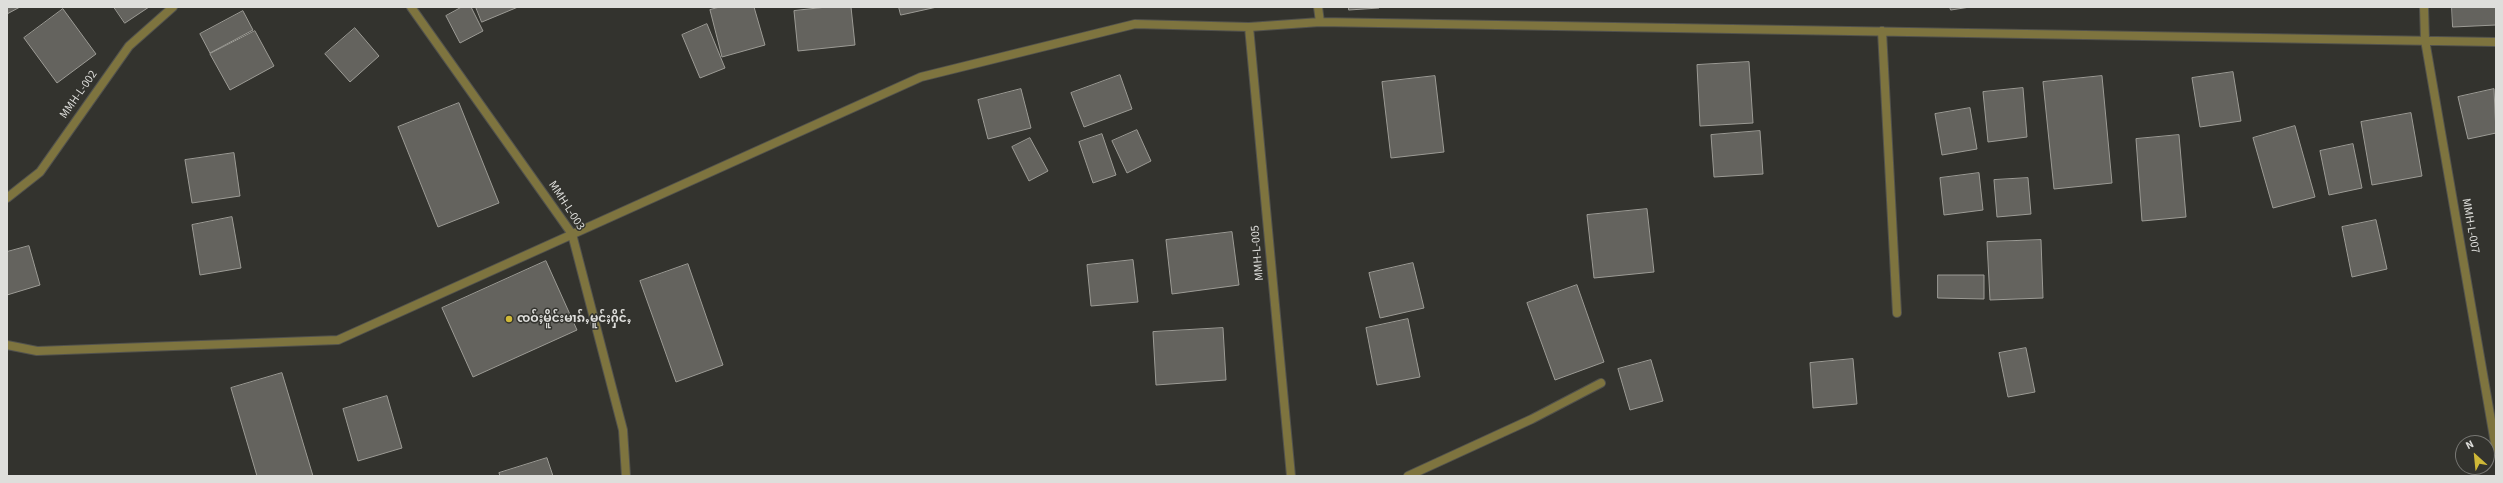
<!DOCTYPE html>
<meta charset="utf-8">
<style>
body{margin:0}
#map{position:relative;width:2503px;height:483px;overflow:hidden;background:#33332e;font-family:"Source Sans 3",sans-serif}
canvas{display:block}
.frame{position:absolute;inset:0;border:8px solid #dededb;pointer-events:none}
.north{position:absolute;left:2455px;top:435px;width:40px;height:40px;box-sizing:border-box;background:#33332e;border:1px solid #777773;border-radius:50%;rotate:333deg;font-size:11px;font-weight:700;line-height:16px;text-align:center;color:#dededb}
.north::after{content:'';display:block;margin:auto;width:14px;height:18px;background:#cfb837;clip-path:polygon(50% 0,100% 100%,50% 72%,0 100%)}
</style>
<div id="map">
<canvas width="2503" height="483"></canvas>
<div class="frame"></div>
<div class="north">N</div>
</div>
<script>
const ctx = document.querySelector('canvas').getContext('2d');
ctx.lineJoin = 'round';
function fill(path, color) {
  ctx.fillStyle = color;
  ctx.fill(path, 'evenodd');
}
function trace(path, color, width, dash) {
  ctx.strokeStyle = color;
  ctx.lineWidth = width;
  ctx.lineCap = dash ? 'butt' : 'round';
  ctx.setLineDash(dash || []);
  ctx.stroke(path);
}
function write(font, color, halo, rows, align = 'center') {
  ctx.font = font + ' "Source Sans 3","Noto Sans Myanmar",sans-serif';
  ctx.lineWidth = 3;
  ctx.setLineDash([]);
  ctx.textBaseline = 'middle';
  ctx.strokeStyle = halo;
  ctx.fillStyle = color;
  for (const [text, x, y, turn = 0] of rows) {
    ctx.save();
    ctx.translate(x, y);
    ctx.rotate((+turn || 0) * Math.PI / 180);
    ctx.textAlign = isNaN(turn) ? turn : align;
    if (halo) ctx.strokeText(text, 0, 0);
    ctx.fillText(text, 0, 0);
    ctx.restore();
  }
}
const building = new Path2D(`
 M7,7H20L7,14Z
 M114,7H149L125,23Z
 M462,7H471L483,31L460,43L446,16Z
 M476,7H518L482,22Z
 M720,7H754L765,45L722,57L710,10Z
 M827,7H851L855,45L798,51L794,11Z
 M899,7H937L901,15Z
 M1349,7H1379V8L1349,10Z
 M1950,7H1970L1951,10Z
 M2452,7H2496V25L2453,27Z
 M63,9L96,54L57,83L24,38Z
 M243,11L253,30L210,53L200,34Z
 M707,24L725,68L700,78L682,35Z
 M355,28L379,56L350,82L325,54Z
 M255,31L274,66L230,90L210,54Z
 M1749,62L1753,123L1700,126L1697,65Z
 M2233,72L2241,121L2200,127L2192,78Z
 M1120,75L1132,109L1084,127L1071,93Z
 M1435,76L1444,152L1391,158L1382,82Z
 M2102,76L2112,183L2054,189L2043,82Z
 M2023,88L2027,137L1988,142L1983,92Z
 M1021,89L1031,128L988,139L978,100Z
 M2494,89L2496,133L2468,139L2458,97Z
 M459,103L499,203L438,227L398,127Z
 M1970,108L1977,149L1942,155L1935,114Z
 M2411,113L2422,176L2372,185L2361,122Z
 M2295,126L2315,197L2273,208L2253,138Z
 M1137,130L1151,161L1127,173L1112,141Z
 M1760,131L1763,174L1714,177L1711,135Z
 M1102,134L1116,175L1093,183L1079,142Z
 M2179,135L2186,217L2142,221L2136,139Z
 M1030,138L1048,171L1029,181L1012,147Z
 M2353,144L2362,188L2329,195L2320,151Z
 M234,153L240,196L192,203L185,160Z
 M1979,173L1983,210L1944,215L1940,178Z
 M2028,178L2031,214L1997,217L1994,180Z
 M1647,209L1654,272L1594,278L1587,215Z
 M232,217L241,268L200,275L192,225Z
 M2376,220L2387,269L2352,277L2342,227Z
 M1232,232L1239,285L1172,294L1166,240Z
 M2041,240L2043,298L1990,300L1987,242Z
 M29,246L40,285L7,295V252Z
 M1133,260L1138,302L1091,306L1087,265Z
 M546,261L577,330L473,377L442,308Z
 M1413,263L1424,308L1380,318L1369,273Z
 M688,264L723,365L676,382L640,281Z
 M1938,275H1984V299L1938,298Z
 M1577,285L1604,362L1555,380L1527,303Z
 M1408,319L1420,377L1377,385L1366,328Z
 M1223,328L1226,380L1156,385L1153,332Z
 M2026,348L2035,392L2008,397L1999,353Z
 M1853,359L1857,404L1813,408L1810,363Z
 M1651,360L1663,401L1630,410L1618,369Z
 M282,373L313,476H257L231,388Z
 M387,396L402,448L358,461L343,409Z
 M547,458L553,476H500L499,473Z`);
fill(building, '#64635e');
trace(building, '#9c9b95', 1);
const street = new Path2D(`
 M411,7L572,234L623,430L626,476
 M1318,7L1320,22
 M2424,7L2425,40L2496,449
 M1249,27L1291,476
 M1882,31L1897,313
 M7,198L40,172L129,46L173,7
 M7,345L37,351L338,340L921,77L1135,24L1249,27L1320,22L2496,42
 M1408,476L1532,419L1601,383`);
trace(street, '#52524d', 10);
trace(street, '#7e743f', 8);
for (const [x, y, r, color] of [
 [509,319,4,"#cfb837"]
]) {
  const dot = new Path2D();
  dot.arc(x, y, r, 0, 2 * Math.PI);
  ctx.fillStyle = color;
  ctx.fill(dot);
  trace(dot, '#33332e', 1.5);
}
write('12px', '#dededb', '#33332e', [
 ["MMH-L-002",79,95,-55],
 ["MMH-L-003",566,206,57],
 ["MMH-L-007",2470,226,80],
 ["MMH-L-005",1258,253,-95]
]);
write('bold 12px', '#dededb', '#33332e', [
 ["ၸဝ်ႈမိူင်းမၢၵ်ႇမူင်ႈႁိင်ႇ",517,319]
], 'left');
</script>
